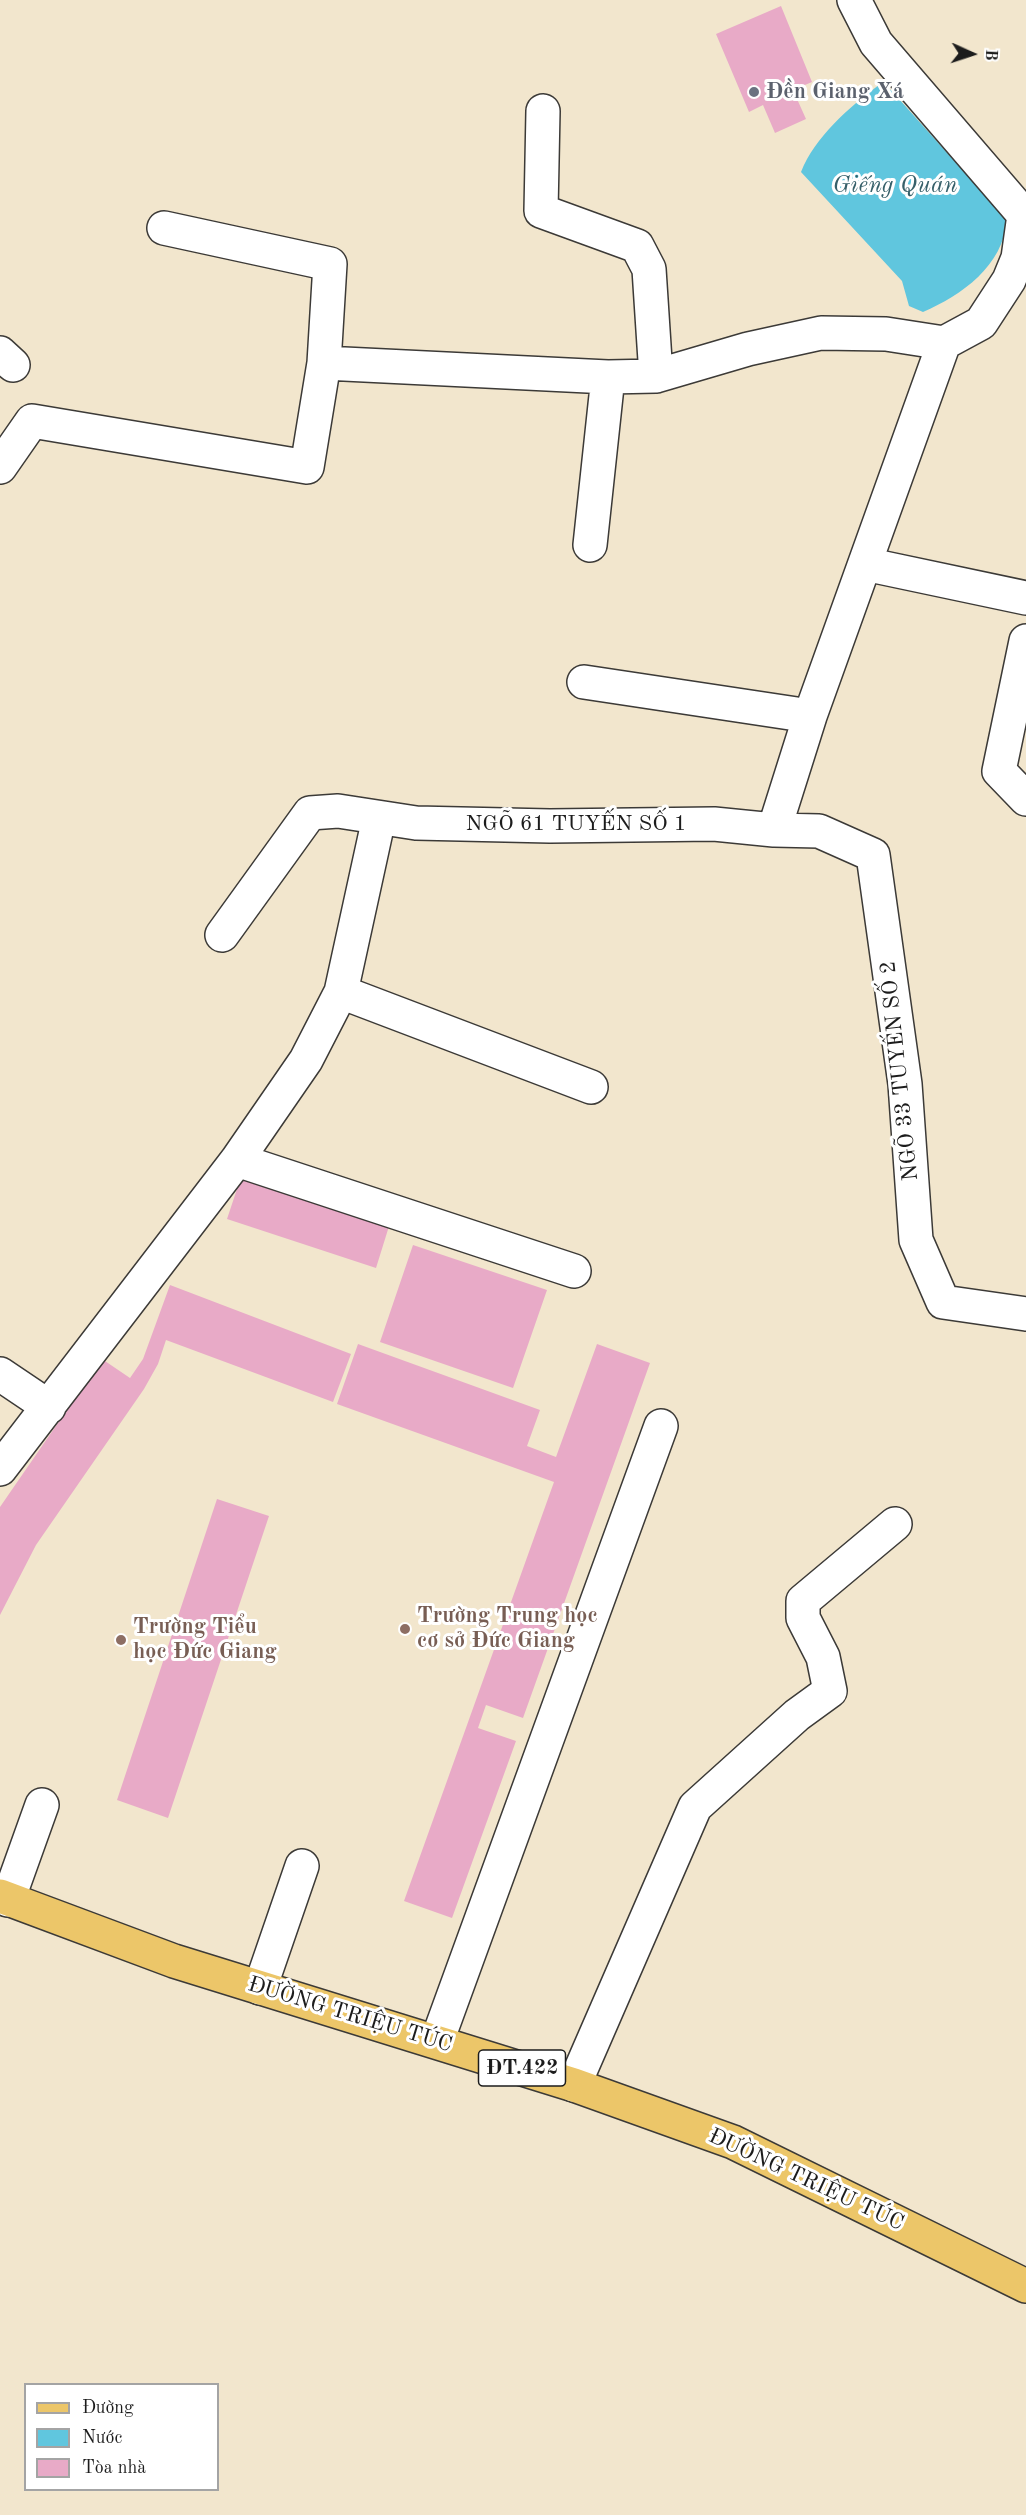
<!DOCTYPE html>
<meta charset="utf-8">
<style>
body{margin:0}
#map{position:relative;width:1026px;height:2515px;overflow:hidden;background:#f2e6cd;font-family:"Old Standard TT",serif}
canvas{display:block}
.legend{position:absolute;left:24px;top:2383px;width:195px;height:108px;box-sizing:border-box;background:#fff;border:2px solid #a4a4a4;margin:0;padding:8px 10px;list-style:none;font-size:18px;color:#1c1c1c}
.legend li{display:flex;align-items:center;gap:12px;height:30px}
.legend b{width:30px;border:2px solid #a4a4a4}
.north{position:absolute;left:942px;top:24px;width:60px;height:60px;-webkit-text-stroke:4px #fff;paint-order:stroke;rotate:93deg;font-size:16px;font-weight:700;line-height:24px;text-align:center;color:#1c1c1c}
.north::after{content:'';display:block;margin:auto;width:21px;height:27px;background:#1c1c1c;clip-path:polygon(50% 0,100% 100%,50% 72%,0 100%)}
</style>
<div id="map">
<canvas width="1026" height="2515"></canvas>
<ul class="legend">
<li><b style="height:8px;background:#ecc669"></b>Đường</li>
<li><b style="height:16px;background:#60c6de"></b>Nước</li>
<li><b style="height:16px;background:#e8aac7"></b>Tòa nhà</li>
</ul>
<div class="north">B</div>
</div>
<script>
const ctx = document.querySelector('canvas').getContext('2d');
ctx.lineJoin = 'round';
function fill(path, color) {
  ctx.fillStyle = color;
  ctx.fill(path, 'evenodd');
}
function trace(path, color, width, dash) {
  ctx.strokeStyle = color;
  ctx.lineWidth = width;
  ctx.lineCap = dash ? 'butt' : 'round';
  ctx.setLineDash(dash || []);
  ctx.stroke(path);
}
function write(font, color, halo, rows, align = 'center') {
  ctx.font = font + ' "Old Standard TT",serif';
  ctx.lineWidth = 6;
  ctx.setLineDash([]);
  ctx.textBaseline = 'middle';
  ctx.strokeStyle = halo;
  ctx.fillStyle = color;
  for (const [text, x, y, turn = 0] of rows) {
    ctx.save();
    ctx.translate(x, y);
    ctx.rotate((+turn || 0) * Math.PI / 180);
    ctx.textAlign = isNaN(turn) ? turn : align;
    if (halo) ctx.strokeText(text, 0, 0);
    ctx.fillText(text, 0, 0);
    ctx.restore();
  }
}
fill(new Path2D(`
 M879,85L891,90L1007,220C1003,266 962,295 923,312L909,306L902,281L801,172C815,137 849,107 879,85Z`), '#60c6de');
fill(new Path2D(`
 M781,6L812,82L793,90L806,119L775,133L763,105L749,112L716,34Z
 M242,1174L390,1223L376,1268L227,1219Z
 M413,1245L547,1290L513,1388L380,1342Z
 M170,1285L351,1354L333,1402L166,1340L158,1364L144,1389L36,1545L0,1615V1507L102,1359L130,1378L143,1359Z
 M358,1344L540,1410L527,1446L556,1457L597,1344L650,1363L523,1718L486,1705L478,1728L516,1741L452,1918L404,1901L554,1482L337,1404Z
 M217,1499L269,1516L168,1818L117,1800Z`), '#e8aac7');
const minor = new Path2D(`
 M543,111L541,211L637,246L649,269L656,376
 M164,228L330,264L324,363L608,377L656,376L748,349L821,333L886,334L944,343
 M0,353L13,365
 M0,467L32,421L307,467L324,363
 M590,545L608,377
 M865,564L1026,598
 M1026,641L999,771L1026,799
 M584,682L810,716
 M774,830L810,716L944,343L981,323L1009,280L1018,258L1024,215L876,43L854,0
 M222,935L310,813L338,811L416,823L550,826L714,824L774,830L819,831L873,855L905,1084L916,1240L943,1302L1026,1314
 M341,992L591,1087
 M237,1160L574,1271
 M0,1374L49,1407
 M0,1469L237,1160L306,1060L341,992L379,818
 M8,1900L42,1805
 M260,1988L302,1866
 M437,2041L661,1426
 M574,2085L695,1807L797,1715L830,1691L823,1657L803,1618V1601L895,1524`);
const major = new Path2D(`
 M0,1896L174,1961L574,2085L733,2142L1026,2286`);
trace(minor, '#3c3a37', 36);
trace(major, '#3c3a37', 36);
trace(minor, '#fff', 33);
trace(major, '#ecc669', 33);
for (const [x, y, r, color] of [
 [754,92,6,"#6b7280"],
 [405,1629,6,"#8d6e63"],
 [121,1640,6,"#8d6e63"]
]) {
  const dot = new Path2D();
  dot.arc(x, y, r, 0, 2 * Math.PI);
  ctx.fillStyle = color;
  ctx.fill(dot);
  trace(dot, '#fff', 2);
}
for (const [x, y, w] of [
 [522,2068,87]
]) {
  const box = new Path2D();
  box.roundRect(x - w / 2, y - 18, w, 36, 4.5);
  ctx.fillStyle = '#fff';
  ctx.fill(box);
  trace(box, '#1c1c1c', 1.5);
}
write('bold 21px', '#1c1c1c', null, [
 ["ĐT.422",522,2068]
]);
write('bold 22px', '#5b616d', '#fff', [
 ["Đền Giang Xá",766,92]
], 'left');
write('22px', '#1c1c1c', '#fff', [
 ["NGÕ 61 TUYẾN SỐ 1",576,824],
 ["NGÕ 33 TUYẾN SỐ 2",900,1071,-96],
 ["ĐƯỜNG TRIỆU TÚC",350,2015,17],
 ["ĐƯỜNG TRIỆU TÚC",806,2180,25]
]);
write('bold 22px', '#785e54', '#fff', [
 ["Trường Trung học",417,1616],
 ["cơ sở Đức Giang",417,1641],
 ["Trường Tiểu",133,1627],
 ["học Đức Giang",133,1652]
], 'left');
write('italic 24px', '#37606a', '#fff', [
 ["Giếng Quán",895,186]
]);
</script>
